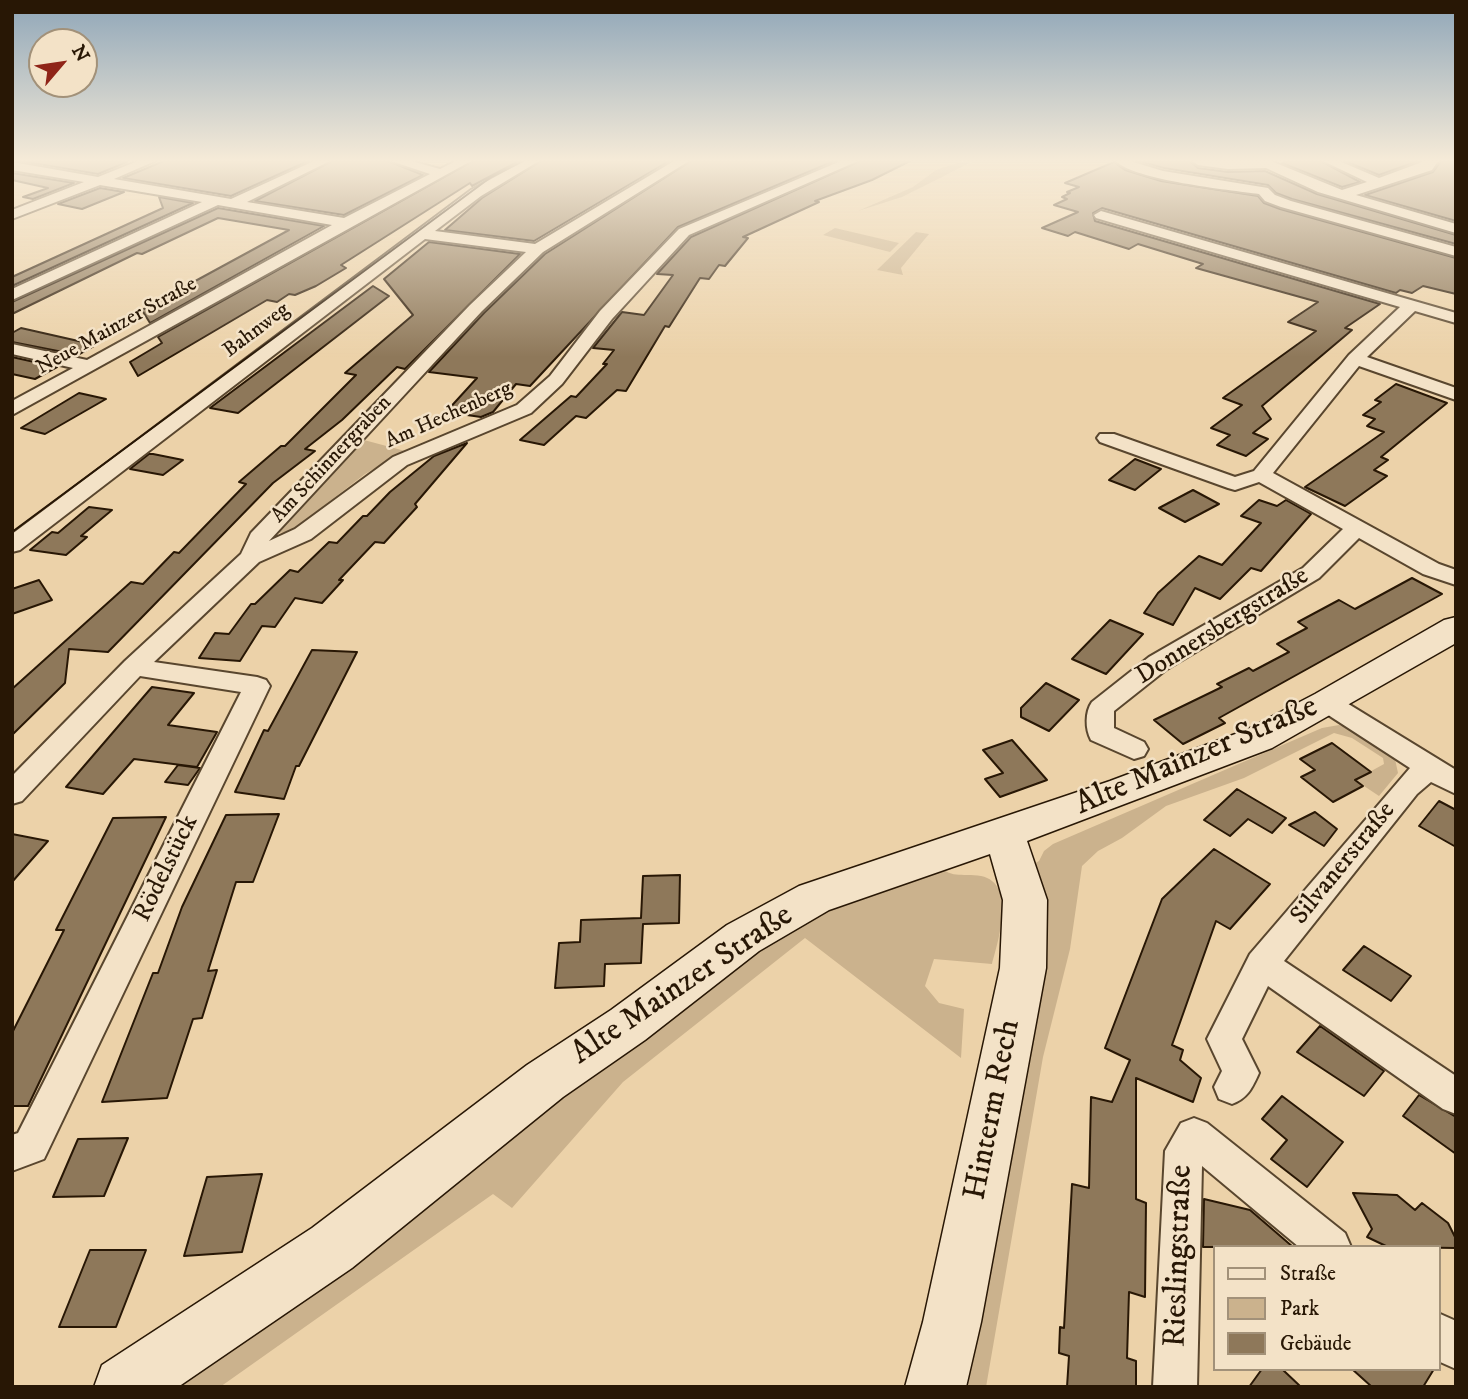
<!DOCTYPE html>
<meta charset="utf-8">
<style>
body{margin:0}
#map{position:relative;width:1468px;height:1399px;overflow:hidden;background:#ecd2a9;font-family:"IM FELL DW Pica",serif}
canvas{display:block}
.frame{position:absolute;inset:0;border:14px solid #281705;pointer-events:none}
.legend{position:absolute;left:1213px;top:1245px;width:228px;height:126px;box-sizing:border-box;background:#f3e2c7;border:2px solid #a29179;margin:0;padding:9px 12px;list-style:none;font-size:21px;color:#281705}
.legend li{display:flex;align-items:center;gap:14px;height:35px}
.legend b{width:35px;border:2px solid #a29179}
.north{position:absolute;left:28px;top:28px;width:70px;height:70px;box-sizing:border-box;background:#f3e2c7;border:2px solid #a29179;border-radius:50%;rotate:61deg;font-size:19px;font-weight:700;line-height:28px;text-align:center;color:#281705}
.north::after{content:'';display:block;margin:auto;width:24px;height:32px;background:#8f2418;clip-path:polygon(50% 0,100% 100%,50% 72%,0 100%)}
</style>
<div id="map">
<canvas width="1468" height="1399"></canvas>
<div class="frame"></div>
<ul class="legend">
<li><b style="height:9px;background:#f3e2c7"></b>Straße</li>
<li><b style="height:19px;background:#cbb28d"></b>Park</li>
<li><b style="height:19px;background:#8e785a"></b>Gebäude</li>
</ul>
<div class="north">N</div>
</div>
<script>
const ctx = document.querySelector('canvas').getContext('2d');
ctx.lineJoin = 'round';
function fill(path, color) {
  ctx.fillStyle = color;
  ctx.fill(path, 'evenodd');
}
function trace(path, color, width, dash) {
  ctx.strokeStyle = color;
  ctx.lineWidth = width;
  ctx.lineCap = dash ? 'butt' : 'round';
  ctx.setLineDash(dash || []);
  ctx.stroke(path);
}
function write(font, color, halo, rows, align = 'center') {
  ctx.font = font + ' "IM FELL DW Pica",serif';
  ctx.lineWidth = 5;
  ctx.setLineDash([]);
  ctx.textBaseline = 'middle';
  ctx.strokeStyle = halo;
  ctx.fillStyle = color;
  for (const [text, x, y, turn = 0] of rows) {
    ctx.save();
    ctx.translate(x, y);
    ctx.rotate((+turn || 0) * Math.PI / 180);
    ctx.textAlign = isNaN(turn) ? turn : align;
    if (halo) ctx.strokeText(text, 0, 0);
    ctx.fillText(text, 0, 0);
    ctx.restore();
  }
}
fill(new Path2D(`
 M964,161H974L902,197L858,211L913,187L936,170Z
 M835,228L899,243L890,252L823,235Z
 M916,232L929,234L901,268L903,275L877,270Z
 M364,440L405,451L365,474L290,532L278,533Z
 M1339,725L1358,730L1395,759L1398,773L1379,796L1355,780L1384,764L1383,758L1352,738L1334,733L1244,778L1166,806L1122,838L1098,851L1082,866L1070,949L1043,1057L986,1387H958L1032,865L1039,861L1044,851L1053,844L1322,728Z
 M944,870C955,878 967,873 981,876C1017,883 998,942 992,964L934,959L925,986L939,1003L964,1009L961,1058L805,938L623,1082L512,1208L493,1194L220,1387H166L788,923Z`), '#cbb28d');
const building = new Path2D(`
 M21,161H118L127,162L98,174Z
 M164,161H308L231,196L123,178Z
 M332,161H388L423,175L344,215L255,201Z
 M473,161H519L472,186L470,183L341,265L346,268L316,286L295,295L289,294L277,302L267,300L138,376L130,362L162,343L158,337Z
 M541,161H669L534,241L445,230L482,198Z
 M691,161H834L678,227L530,386L516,384L493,412L481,417L446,412L477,378L429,372L484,313L545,254Z
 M860,161H910L872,180L815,201L819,202L743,237L748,238L725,266L719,265L709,279L700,278L669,327L665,326L626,391L617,390L586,418L576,416L544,445L520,440L571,396L576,397L607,364H603L614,350L593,348L622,312L644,315L673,275L657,274L691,237Z
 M1139,161H1190L1198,168L1228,172L1265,171L1317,194L1456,235V244L1292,199L1276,193L1268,185L1164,168Z
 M1287,161H1321L1360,182L1342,187L1282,163Z
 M1345,161H1418L1379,175Z
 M1441,161H1456V221L1365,195L1433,172Z
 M1114,162L1125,170L1161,181L1258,196L1264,203L1280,209L1456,258V294L1423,286L1412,293L1400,290L1396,293L1102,208L1093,213L1095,221L1380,304L1345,328L1352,330L1262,406L1271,419L1253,433L1268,439L1246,456L1217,445L1230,435L1211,428L1242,405L1223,398L1316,331L1288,322L1318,302L1196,268L1203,264L1138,244L1129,249L1075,232L1068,236L1042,228L1078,212L1054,205L1067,199L1062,197L1070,193L1067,192L1079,187L1065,183Z
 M12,173L74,183L33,199L23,197L48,188L12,180Z
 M100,188L124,192L82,209L58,204Z
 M159,197L193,203L12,286V277L163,208Z
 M218,208L324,226L150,323L142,310L289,230L218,218L142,254L137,253L12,314V302Z
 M429,242L520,254L405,369L397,367L342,420L305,449L315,451L273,483L108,652L69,649L65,683L12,735V689L131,582L143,584L174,552L179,553L246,484L239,482L281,446H285L356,375L345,373L413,315L384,279Z
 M373,286L389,296L238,413L210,408Z
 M21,328L96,345L78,355L12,342V333Z
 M12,357L57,367L35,379L12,374Z
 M1396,384L1447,403L1381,457L1388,460L1374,470L1387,476L1345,506L1305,487L1384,432L1367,426L1375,419L1363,415L1381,402L1375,400Z
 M79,393L106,399L45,434L21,428Z
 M467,443L415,504L417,507L384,543L375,542L339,580H343L322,603L295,598L275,627L262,626L240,661L199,658L215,633L229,634L251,604H255L290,570L298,572L329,542L337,543L363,516H367L390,492L434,456Z
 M149,454H153L183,460L163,475L130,469Z
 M1135,459L1161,469L1135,490L1109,480Z
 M1193,490L1219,504L1185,522L1159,508Z
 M1259,500L1277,506L1286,500L1311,514L1261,571L1251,568L1220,599L1195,588L1173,625L1144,613L1158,593L1199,556L1222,565L1261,523L1241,516Z
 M89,507L112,510L81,536L87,537L66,555L30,550L52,532L58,533Z
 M1412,578L1442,594L1219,718L1225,723L1183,744L1154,720L1222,687L1217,684L1249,668L1253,671L1289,652L1277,644L1307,628L1298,622L1339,600L1355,609Z
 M39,580L52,600L12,614V589Z
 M1110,620L1143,634L1106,674L1072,659Z
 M312,650L357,652L299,766H296L284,799L235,792L264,730L268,731Z
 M1046,683L1079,700L1049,731L1021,717V708Z
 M152,687L194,693L168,725L217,732L197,767L134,759L103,794L66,787Z
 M1012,740L1047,780L1000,797L985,779L1003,773L983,750Z
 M1332,743L1371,772L1355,780L1363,786L1333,802L1301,777L1315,770L1300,759Z
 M178,765L200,768L188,785L165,782Z
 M1237,789L1286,818L1272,833L1248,819L1230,836L1204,820Z
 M1439,801L1456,810V847L1419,826Z
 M1315,812L1337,829L1324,846L1289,825Z
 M279,814L253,882H236L208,971L217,970L202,1018L193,1019L167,1098L102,1102L153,973H158L182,907L226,815Z
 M166,817L28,1106H12V1033L64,930H56L113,818Z
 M12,834L48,841L12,882Z
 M1214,849L1270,884L1230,929L1216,921L1172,1045L1183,1050L1180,1060L1201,1078L1193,1102L1136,1078V1199L1146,1203L1145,1297L1129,1292L1127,1358L1136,1361V1387H1067L1069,1356L1059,1353L1060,1327L1064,1328L1072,1184L1089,1188L1091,1097L1112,1102L1130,1060L1105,1048L1162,899Z
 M680,875L679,923L643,924L641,963L605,964L604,986L555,988L559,943L580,942L581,920L641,918L643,876Z
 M1364,946L1411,976L1391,1001L1343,970Z
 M1320,1026L1384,1071L1364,1096L1297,1052Z
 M1419,1095L1456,1117V1154L1403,1116Z
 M1282,1096L1343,1142L1307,1187L1271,1159L1287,1140L1262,1119Z
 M128,1138L104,1196L53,1197L78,1139Z
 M262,1174L242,1252L184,1256L207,1177Z
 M1353,1193L1397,1195L1415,1210L1422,1203L1448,1223L1456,1239V1248L1388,1247L1367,1237L1372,1229Z
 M1204,1199L1250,1210L1293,1247H1203Z
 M90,1250H146L116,1327H59Z
 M1262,1369H1282L1301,1387H1249Z
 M1352,1369H1434L1423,1387H1372Z`);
fill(building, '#8e785a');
trace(building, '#281705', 2);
const street = new Path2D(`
 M138,161H155L114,179L231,199L314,161H330L247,202L344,218L430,174L391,161H411L440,169L456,161H471L12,415V401L73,368L12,354V344L87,360L332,225L218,205L12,300V289L202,202L100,185L12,219V210L84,182L12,170V162L98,177Z
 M524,161H539L481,196L435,231L535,244L674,161H689L543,252L482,311L269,541L295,529L393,457L517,405L550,376L600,311L679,229L841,161H858L689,235L612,319L562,384L531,413L407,465L311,539L259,562L154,662L257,677L266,680L270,686L44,1159L12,1171V1135L18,1133L241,692L140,676L22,801L12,804V776L125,661L241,554L251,533L470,305L526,252L425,239L20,550L12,552V534L471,190Z
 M1116,161H1130L1163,171L1268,188L1275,195L1291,201L1456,247V256L1281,207L1265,201L1259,194C1230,190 1133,180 1116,161Z
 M1192,161H1271L1342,190L1367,182L1323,161H1339L1379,178L1425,161H1438L1432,170L1356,195L1456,224V233L1318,192L1266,168L1228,169L1198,165Z
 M1101,211L1456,313V323L1415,311L1367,357L1456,388V400L1359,366L1273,473L1439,564L1456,570V585L1423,574L1359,538L1319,578L1167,669L1114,711V728L1144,742L1148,749L1144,756L1134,759L1091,740C1085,729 1085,712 1092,702L1149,657L1303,568L1343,529L1259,482L1235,490L1228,488L1100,442L1097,438L1100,434H1114L1235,477L1254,471L1349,355L1400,307L1096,218L1094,215Z
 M1328,694L1337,697L1456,770V794L1431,782L1417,794L1284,961L1456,1076V1114L1443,1109L1268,986L1242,1039L1259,1073C1252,1088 1248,1098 1232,1104L1219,1099L1214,1087L1222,1071L1207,1039L1250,954L1410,768L1319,709L1315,703L1319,697Z
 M1194,1118L1207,1123L1345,1233L1351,1247H1299L1202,1166L1197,1387H1153L1165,1151L1181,1123Z
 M1438,1313L1456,1321V1369L1438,1361Z`);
const secondary = new Path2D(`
 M1456,617V643L1272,748L1027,841L1047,900L1046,968L981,1322L966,1387H905L923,1322L1000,968L1003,900L990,854L829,910L759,951L645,1040L563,1097L352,1268L178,1387H94L102,1365L312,1228L527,1065L611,1010L727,925L799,886L1110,781L1246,730L1315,694L1444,620Z`);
trace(street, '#59462e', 4);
trace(secondary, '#281705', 3);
fill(street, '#f3e2c7');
fill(secondary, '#f3e2c7');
trace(new Path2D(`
 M12,532L491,177L523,161`), '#281705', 2);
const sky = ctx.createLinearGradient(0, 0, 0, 357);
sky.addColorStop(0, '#8fa6b8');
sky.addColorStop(0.45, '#f6ebd8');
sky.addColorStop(1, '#f6ebd800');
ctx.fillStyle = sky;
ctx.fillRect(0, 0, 1468, 357);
write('21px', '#281705', '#f3e2c7', [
 ["Neue Mainzer Straße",117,327,-29],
 ["Bahnweg",257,331,-37],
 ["Am Hechenberg",449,416,-24],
 ["Am Schinnergraben",332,460,-47]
]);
write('26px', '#281705', '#f3e2c7', [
 ["Donnersbergstraße",1223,627,-32],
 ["Silvanerstraße",1344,864,-51],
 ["Rödelstück",167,869,-64]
]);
write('32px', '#281705', '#f3e2c7', [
 ["Alte Mainzer Straße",1197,757,-23],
 ["Alte Mainzer Straße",683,986,-34],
 ["Hinterm Rech",994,1110,-79],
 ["Rieslingstraße",1180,1256,-88]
]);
</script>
